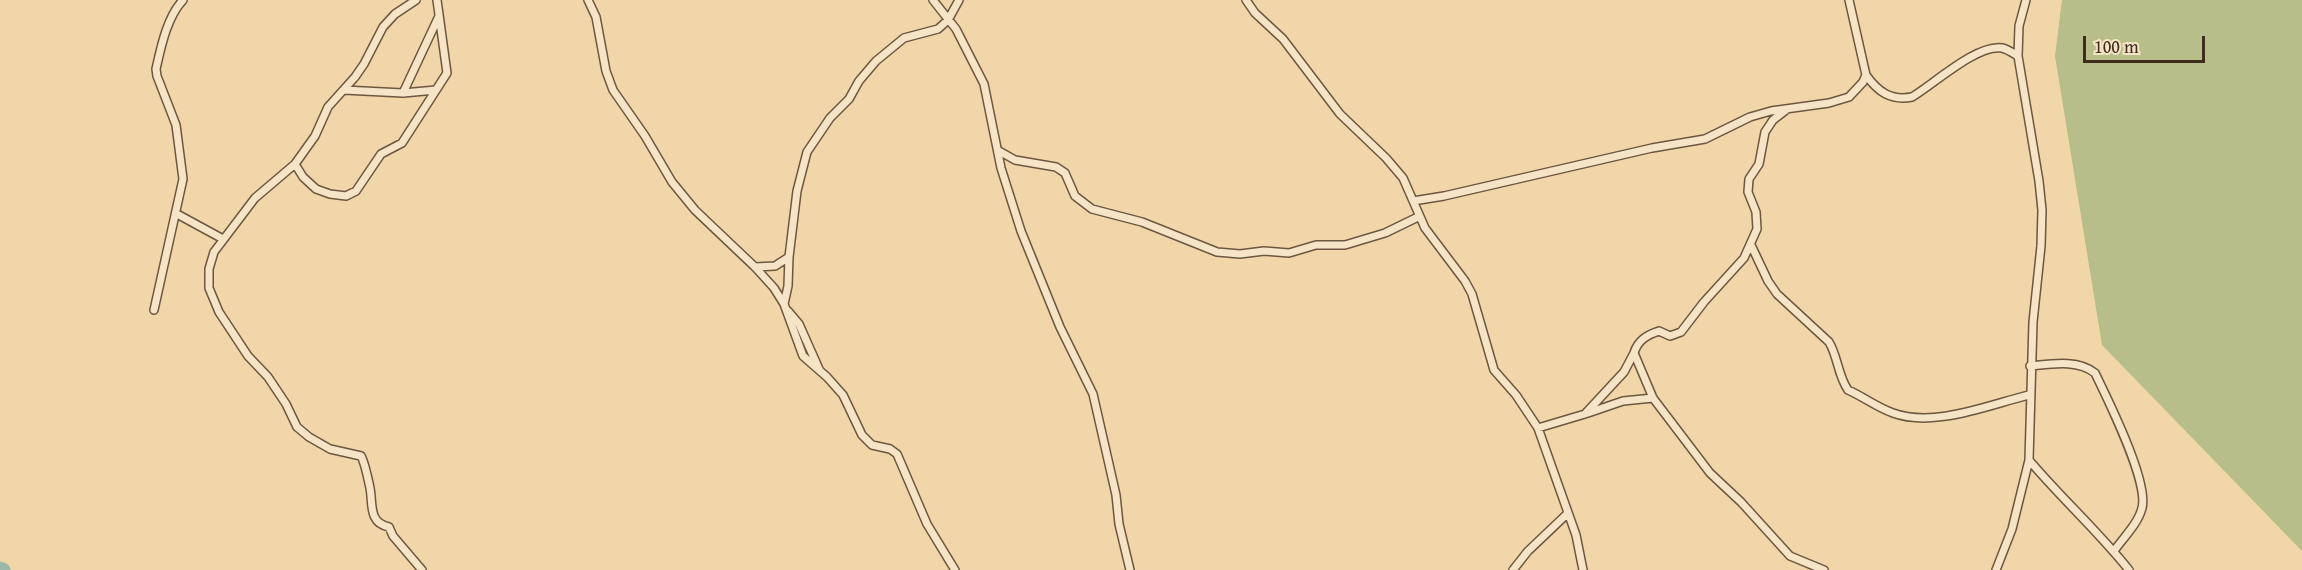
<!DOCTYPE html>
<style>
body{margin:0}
#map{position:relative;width:2302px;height:570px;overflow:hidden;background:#f0d6a8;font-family:"Gentium Book Plus",serif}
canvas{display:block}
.scale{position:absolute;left:2083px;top:36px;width:122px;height:27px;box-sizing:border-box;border:3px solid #412d1e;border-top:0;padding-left:8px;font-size:18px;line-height:21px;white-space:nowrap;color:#412d1e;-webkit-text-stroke:4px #f5e4c6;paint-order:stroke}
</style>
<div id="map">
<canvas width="2302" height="570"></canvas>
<div class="scale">100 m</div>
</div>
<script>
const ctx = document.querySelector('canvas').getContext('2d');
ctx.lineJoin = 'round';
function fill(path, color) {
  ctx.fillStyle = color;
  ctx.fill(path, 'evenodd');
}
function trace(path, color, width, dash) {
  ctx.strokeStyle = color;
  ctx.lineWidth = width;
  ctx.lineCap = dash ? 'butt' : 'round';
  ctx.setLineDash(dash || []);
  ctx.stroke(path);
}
fill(new Path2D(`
 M2062,0H2302V551L2102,345L2055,56Z`), '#b7be89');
trace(new Path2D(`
 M0,569L3,570`), '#9ab9a9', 15);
const street = new Path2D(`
 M416,0L395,14L383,27L364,64L355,77L328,107L315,136L295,164L255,198L214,252L209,269V288L219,312L248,356L268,377L286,404L297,427L309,437L330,449L361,456C365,463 368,479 370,488C373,503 368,523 389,527L393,536L422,570
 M588,0L596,17L606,71L613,90L645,136L672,182L695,210L755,267L774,288L784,304L803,356L827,377L843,395L862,435L872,445L890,449L897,454L927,524L955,570
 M933,0L956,29L984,84L1001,168L1021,231L1060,327L1093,394L1116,495L1119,524L1130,570
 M1246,0L1255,13L1283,39L1340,114L1386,158L1403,178L1425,228L1465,281L1472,294L1494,370L1516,395L1538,428L1576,535L1583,570
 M1866,75C1878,92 1891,101 1912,97C1934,84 1977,44 2002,48C2007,49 2013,53 2018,56
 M344,90L403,93L436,90
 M403,93L439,16
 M1786,110L1773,120L1765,132L1759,164L1749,179L1748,192L1756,212L1757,229L1744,258L1704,302L1681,332L1670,336L1659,331C1647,335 1638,340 1634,353L1653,398L1710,473L1741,502L1790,556L1824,570
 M999,151L1015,160L1056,167L1065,173L1075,196L1092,209L1142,222L1217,252L1240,254L1264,251L1289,253L1316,245H1345L1385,233L1418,217
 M295,164L303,177L316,189L330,194L346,196L356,191L381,154L402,143L447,73L437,0
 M1413,201L1444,196L1652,148L1705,139L1750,117L1771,111L1829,103L1849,97L1863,82L1866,75L1849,0
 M177,214L223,239
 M1751,245L1768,281L1777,294L1829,342C1838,357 1838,376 1848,390C1864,397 1876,407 1893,413C1934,428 1988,405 2029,395
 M755,267L775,266L789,257L797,191L807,152L830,118L849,99L859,81L876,61L904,38L938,29L948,20L959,0
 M784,304L788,286L789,257
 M154,310L183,179L176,125L157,76L156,69C161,47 167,17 183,0
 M788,311L799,324L819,369
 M2030,366C2051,364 2078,359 2095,373C2108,400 2149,482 2142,508C2138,524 2123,538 2114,551
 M1588,413L1623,401L1653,398
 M1538,428L1585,414L1624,372L1634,353
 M2029,460C2061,498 2098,531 2129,570
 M1513,570L1528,551L1568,513
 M1996,570L2012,529L2029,460L2033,322L2041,246L2042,210L2039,181L2018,56L2019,26L2026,0`);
trace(street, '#6d5740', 10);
trace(street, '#f5e4c6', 7);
</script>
